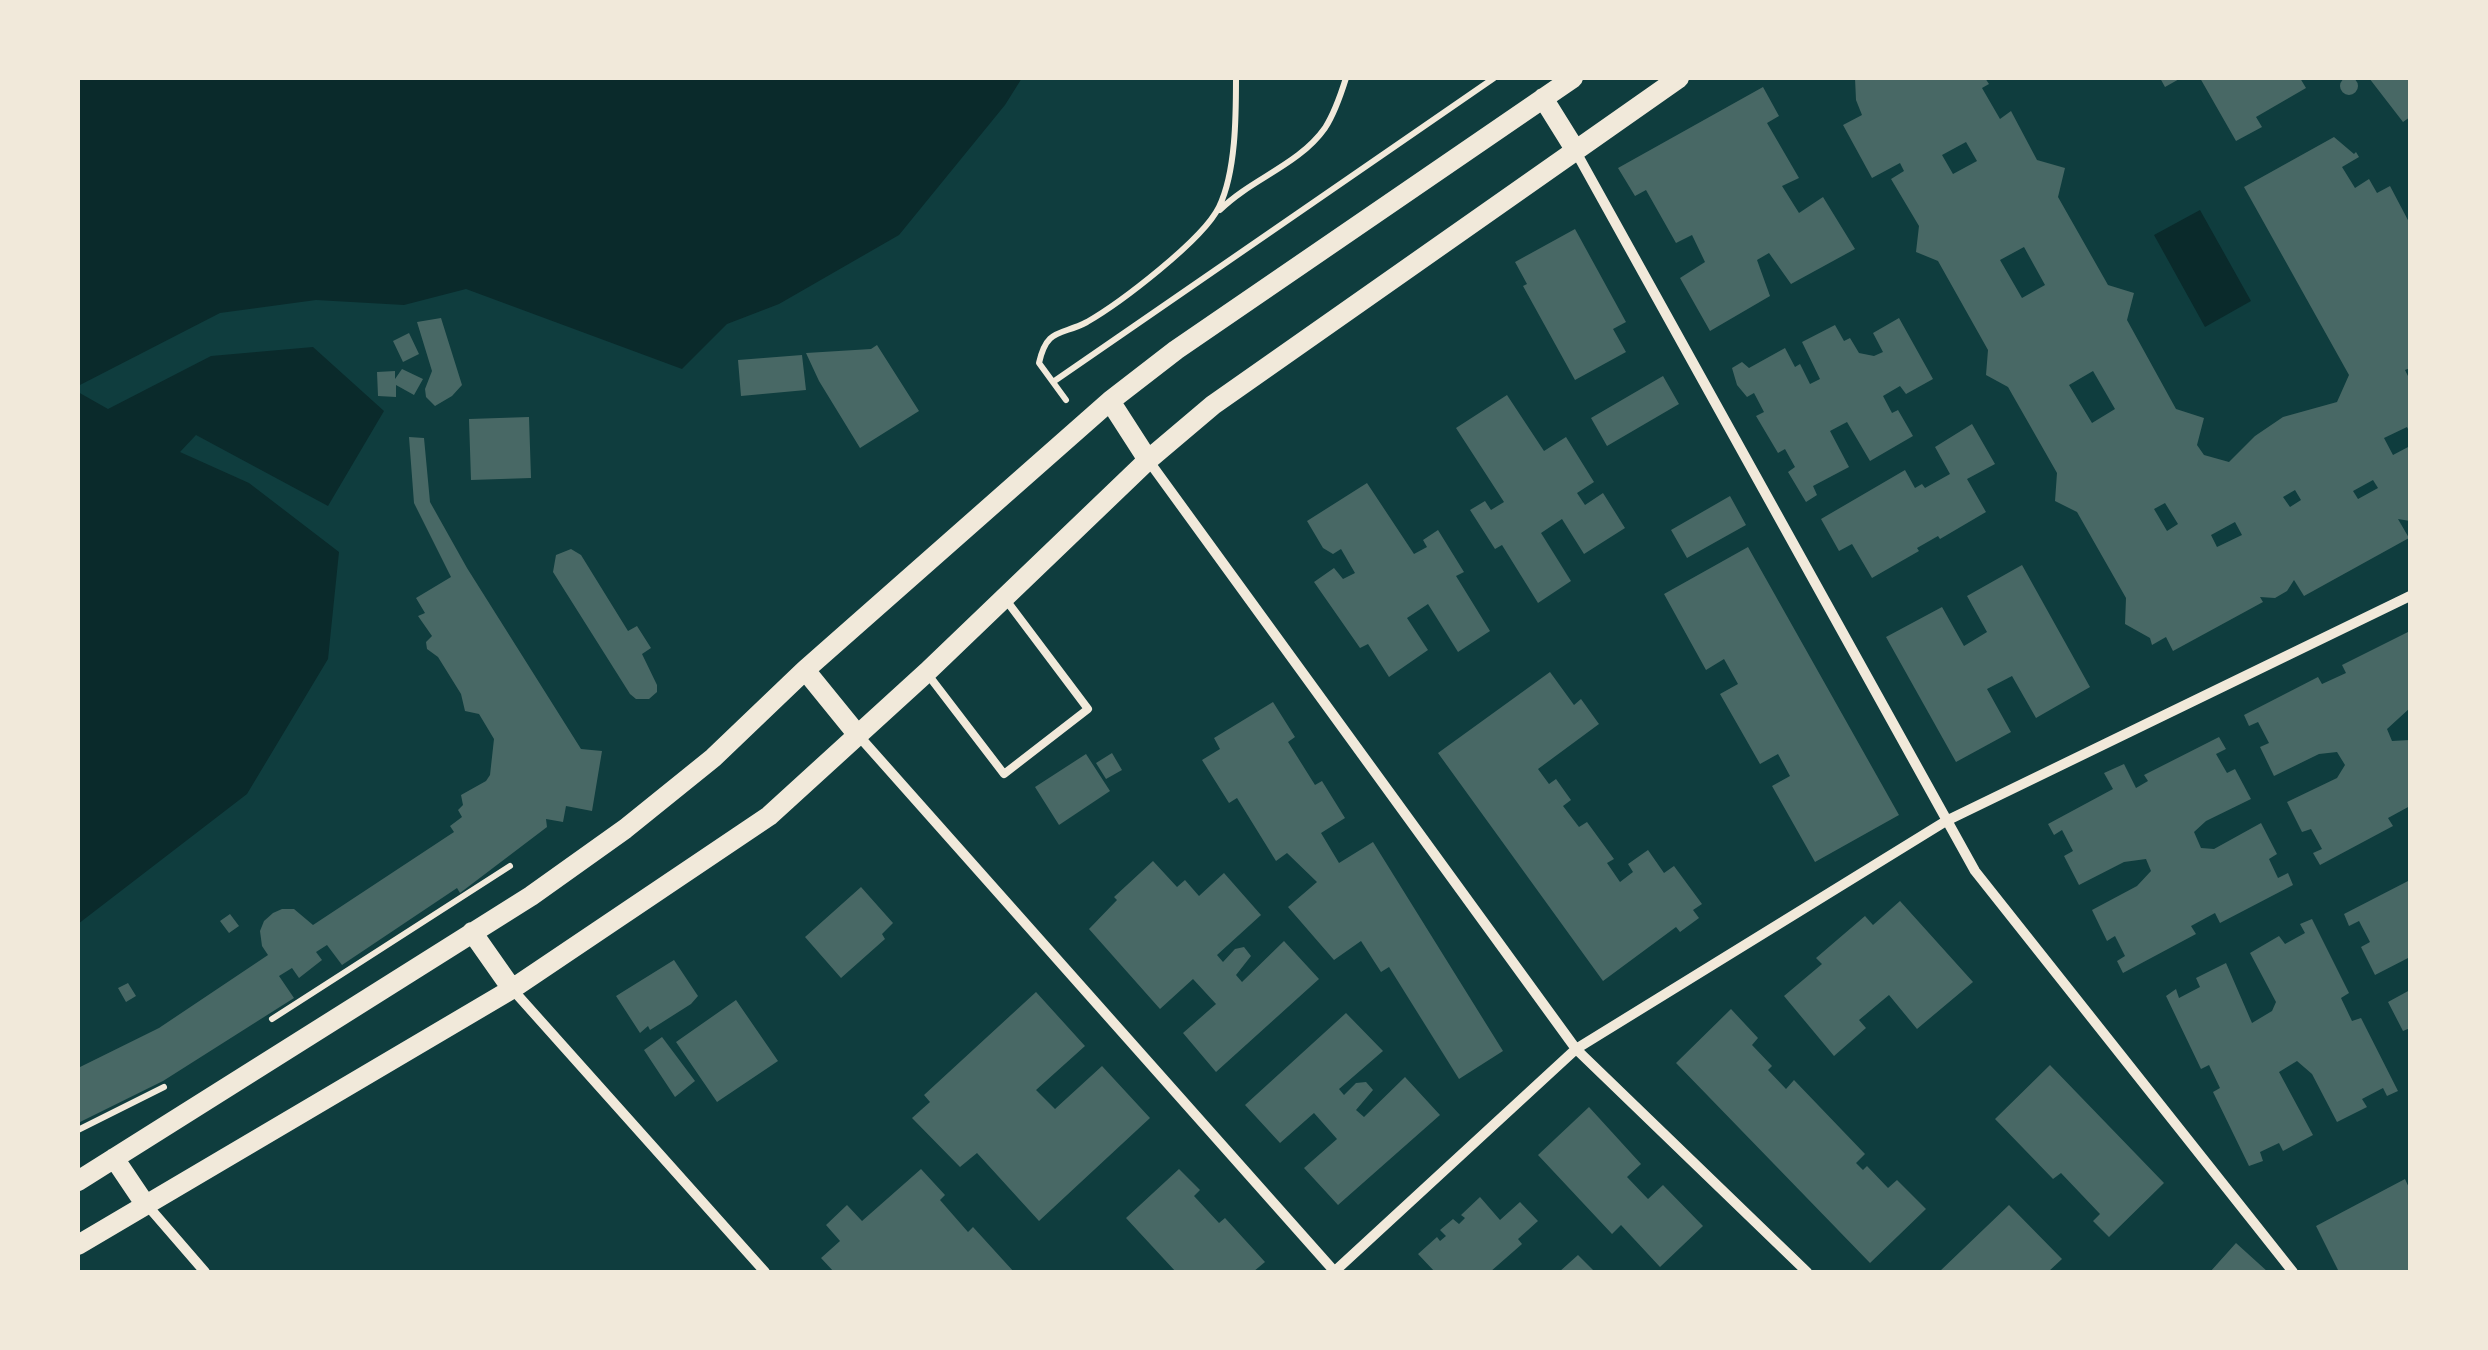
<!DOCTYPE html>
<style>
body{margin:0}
#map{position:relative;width:2488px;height:1350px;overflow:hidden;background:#0f3d3e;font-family:"IBM Plex Sans",sans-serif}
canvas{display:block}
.frame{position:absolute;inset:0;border:80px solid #f1e9da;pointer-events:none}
</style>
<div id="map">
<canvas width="2488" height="1350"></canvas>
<div class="frame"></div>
</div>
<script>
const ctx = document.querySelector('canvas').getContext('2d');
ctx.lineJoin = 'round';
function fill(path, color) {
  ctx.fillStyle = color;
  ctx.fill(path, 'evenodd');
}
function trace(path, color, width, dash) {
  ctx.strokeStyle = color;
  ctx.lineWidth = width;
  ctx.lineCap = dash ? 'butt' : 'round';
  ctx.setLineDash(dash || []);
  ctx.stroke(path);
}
fill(new Path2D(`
 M78,78H1022L1005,105L899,235L779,304L727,324L682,369L466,289L404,305L316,300L220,313L78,386Z
 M2200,210L2251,301L2205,327L2154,235Z
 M313,347L384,411L328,506L196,435L180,452L249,483L339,552L328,659L247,794L78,924V392L108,409L211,356Z`), '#0a2a2b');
fill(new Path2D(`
 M2340 86a9 9 0 1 1 18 0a9 9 0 1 1-18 0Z
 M1855,78H1985L1989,84L1982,88L2000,119L2011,111L2037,160L2065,168L2058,197L2108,285L2134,293L2127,320L2176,409L2204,418L2197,445L2204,455L2229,462L2255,436L2283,417L2337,402L2349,375L2244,187L2334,137L2354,154L2356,152L2359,157L2342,167L2355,188L2369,179L2377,193L2390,186L2410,224V368L2405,370L2410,380V433L2407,427L2384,438L2393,455L2410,446V521L2398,519L2409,538L2304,596L2294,580L2287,591L2275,598L2260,597L2263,602L2173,651L2166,637L2152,645L2150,638L2125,624L2126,598L2077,512L2055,501L2057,473L2008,387L1986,375L1988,350L1938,261L1916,252L1919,226L1891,179L1904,171L1900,163L1872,178L1843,125L1862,115L1856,100ZM1966,142L1977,161L1953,174L1942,155ZM2024,247L2045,285L2022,298L2000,260ZM2093,371L2115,409L2092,423L2069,385ZM2373,480L2378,488L2358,499L2353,491ZM2295,490L2301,500L2290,507L2283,497ZM2165,503L2178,524L2167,531L2154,509ZM2235,522L2242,535L2217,547L2211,535Z
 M2160,78H2181L2165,87Z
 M2200,78H2300L2306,88L2256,117L2262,127L2236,141Z
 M2369,78H2410V117L2403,122Z
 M1763,87L1779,116L1767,123L1799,178L1782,186L1799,213L1823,197L1855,249L1791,284L1769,253L1757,260L1770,296L1710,331L1680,278L1705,262L1692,235L1676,243L1646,190L1635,196L1618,168Z
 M1575,229L1626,322L1613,329L1626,352L1575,380L1523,286L1527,284L1515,262Z
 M441,318L462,385L452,396L435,406L426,397L425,389L432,371L417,322Z
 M1899,318L1933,379L1906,394L1900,386L1883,396L1892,413L1898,410L1913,436L1870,461L1847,422L1830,431L1849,467L1813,486L1817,495L1806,502L1788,472L1795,467L1785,449L1778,453L1756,416L1764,412L1754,393L1747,397L1737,385L1732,368L1742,362L1749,368L1785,348L1795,367L1800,364L1810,384L1820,379L1802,342L1835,325L1844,341L1850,338L1859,353L1874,356L1883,352L1873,333Z
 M409,333L419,354L403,362L393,341Z
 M877,345L919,411L860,448L819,381L806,353L871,349Z
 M802,355L806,390L741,396L738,360Z
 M402,369L423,379L414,395L396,385V397L378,396L377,372L395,371V379Z
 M1663,376L1679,404L1607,446L1591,418Z
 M1507,395L1544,451L1566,437L1594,482L1577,493L1585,505L1603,493L1625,528L1584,554L1562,519L1541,533L1571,581L1538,603L1502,545L1495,549L1470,510L1485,501L1491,510L1504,502L1456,428Z
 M529,417L531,478L471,480L469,419Z
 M1972,424L1995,464L1967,479L1986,512L1940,539L1938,536L1917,548L1919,551L1872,578L1852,544L1839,551L1821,519L1905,470L1915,488L1922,484L1925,488L1950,474L1935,447Z
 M409,437L424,438L430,502L467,568L581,749L602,751L592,811L566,806L563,822L546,819L547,827L460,893L457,888L342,965L327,945L316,952L322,960L299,978L292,968L279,976L294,998L163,1081L78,1123V1068L159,1028L268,955L262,946L260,931L264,921L273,913L282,909H294L313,925L454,832L450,826L462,817L458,810L463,805L461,795L486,781L490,775L494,739L479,714L465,711L461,694L438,657L427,649L426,642L432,636L418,616L425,613L416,598L451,577L414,503Z
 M1367,483L1414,554L1427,547L1423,540L1438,530L1464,572L1456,576L1490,631L1458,652L1428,604L1407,618L1428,650L1389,677L1368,644L1360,648L1314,582L1334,568L1343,579L1355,573L1341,549L1333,554L1323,548L1307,521Z
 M1730,496L1746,525L1687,558L1671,530Z
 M1748,547L1899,815L1815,862L1772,786L1790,776L1778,754L1760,764L1720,694L1738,684L1724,659L1706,670L1664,594Z
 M571,549L581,555L628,631L637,626L651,648L642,654L657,685V692L649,699H636L630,694L553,572L556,555Z
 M2022,565L2090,687L2036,718L2012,676L1987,689L2011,732L1956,762L1886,637L1942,607L1964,646L1987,632L1967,596Z
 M2410,631V708L2387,729L2392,741L2410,740V806L2388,818L2393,826L2320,865L2313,853L2322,849L2311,829L2302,832L2287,802L2337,778L2345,765L2337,752L2319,754L2274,776L2260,747L2269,743L2258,722L2249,726L2244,715L2318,677L2322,684L2346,673L2342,665Z
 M1550,672L1574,705L1581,699L1599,724L1538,769L1549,784L1556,779L1571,800L1563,806L1579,827L1587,822L1614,859L1607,863L1620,882L1633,872L1628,864L1648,850L1664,873L1674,866L1702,904L1693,910L1699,918L1680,932L1676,927L1603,981L1438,753Z
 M1273,702L1295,737L1288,742L1315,785L1322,781L1345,818L1321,833L1339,863L1373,842L1503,1051L1459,1079L1389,967L1381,972L1361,941L1334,960L1288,907L1317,882L1287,853L1276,861L1237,798L1229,803L1202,760L1220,749L1214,738Z
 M2219,737L2226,749L2216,754L2227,773L2235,769L2251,799L2206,821L2194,832L2201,848L2214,849L2261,823L2277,854L2269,859L2278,878L2288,873L2293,885L2220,923L2215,913L2191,926L2196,934L2123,973L2117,961L2125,956L2115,936L2107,941L2092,910L2137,886L2151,871L2146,859L2124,862L2079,885L2064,856L2073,851L2062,830L2054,835L2048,824L2113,789L2104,773L2124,764L2136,788L2148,781L2144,775Z
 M1112,753L1122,770L1106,779L1096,763Z
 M1086,754L1110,791L1059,825L1035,787Z
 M1153,861L1177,887L1185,880L1199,896L1224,873L1261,915L1217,955L1223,962L1235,949L1244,947L1251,956L1236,975L1242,982L1284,941L1319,979L1216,1072L1183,1033L1216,1004L1193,979L1160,1009L1089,929L1117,900L1114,897Z
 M2410,880V957L2375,975L2361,947L2370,942L2359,921L2349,926L2344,914Z
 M861,887L893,923L882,934L885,939L841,978L805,937Z
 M1900,901L1973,982L1917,1029L1889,995L1859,1020L1866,1028L1834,1056L1784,996L1822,964L1816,958L1865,916L1873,925Z
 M230,914L239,926L229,933L220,921Z
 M2312,919L2349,993L2341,998L2352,1021L2361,1018L2398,1091L2387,1096L2383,1088L2362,1099L2367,1107L2337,1122L2312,1074L2297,1061L2279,1072L2313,1135L2283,1151L2279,1143L2260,1152L2263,1161L2249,1166L2213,1092L2220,1088L2209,1065L2201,1069L2166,996L2176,989L2179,998L2200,987L2196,978L2226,963L2252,1023L2272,1011L2276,1002L2250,953L2279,936L2285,944L2305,933L2300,924Z
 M674,960L698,996L691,1004L650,1030L648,1026L640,1033L616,996Z
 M128,983L136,996L126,1002L118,988Z
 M2410,990V1028L2403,1031L2388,1002Z
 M1036,992L1085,1046L1036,1090L1055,1109L1102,1066L1150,1118L1039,1221L977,1153L960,1167L912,1118L930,1102L924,1095Z
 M736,1000L778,1061L717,1102L676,1042Z
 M1731,1009L1758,1038L1752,1045L1772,1066L1768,1070L1786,1089L1794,1080L1865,1154L1856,1163L1863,1170L1867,1166L1888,1188L1897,1180L1926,1209L1870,1263L1676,1063Z
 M1346,1013L1383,1051L1339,1089L1344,1095L1356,1083L1366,1082L1373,1090L1356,1110L1364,1117L1405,1077L1440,1115L1338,1205L1304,1168L1337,1139L1314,1113L1280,1143L1245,1105Z
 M662,1037L695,1081L675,1097L644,1050Z
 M2050,1065L2164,1183L2109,1237L2093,1221L2100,1214L2061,1173L2053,1179L1995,1119Z
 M1589,1107L1641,1164L1627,1177L1648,1199L1663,1185L1703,1226L1660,1267L1621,1225L1612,1234L1538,1155Z
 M921,1169L945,1195L940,1200L968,1232L973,1227L1014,1272H834L821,1258L840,1241L826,1225L847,1205L862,1221Z
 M1179,1169L1200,1190L1194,1196L1219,1223L1225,1218L1265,1262L1253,1272H1176L1126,1218Z
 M2405,1179L2410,1190V1272H2339L2316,1226Z
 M1480,1197L1500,1220L1520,1202L1538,1221L1518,1239L1522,1244L1490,1272H1435L1418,1254L1437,1237L1440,1241L1446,1236L1440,1230L1453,1219L1459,1224L1465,1218L1461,1215Z
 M2009,1205L2062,1259L2048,1272H1939Z
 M2236,1243L2268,1272H2210Z
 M1578,1255L1595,1272H1559Z`), '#486865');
trace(new Path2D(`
 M1220,210C1251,179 1299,165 1325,128C1334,114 1341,94 1346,78
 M1053,382L1494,78
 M1066,400L1039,363C1047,327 1061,336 1087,322C1120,303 1203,240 1219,207C1236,172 1236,115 1236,78
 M272,1019L510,866
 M78,1130L164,1087`), '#f1e9da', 6);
trace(new Path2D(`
 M929,676L1004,774L1088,709L1006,600`), '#f1e9da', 8);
trace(new Path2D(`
 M1576,152L1975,871L2293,1272
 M1148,460L1576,1049L1807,1272
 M858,735L1335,1272
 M513,990L765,1272
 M147,1205L205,1272
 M1334,1272L1576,1049L1946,821L2410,596`), '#f1e9da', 10);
trace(new Path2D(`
 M1543,98L1576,151
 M1110,401L1148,460
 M805,670L857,734
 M472,932L512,989
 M114,1158L145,1204
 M78,1181L531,896L625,829L713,758L805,670L1110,401L1176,350L1573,78
 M78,1245L512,989L769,816L927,672L1148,460L1213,405L1679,78`), '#f1e9da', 20);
</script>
